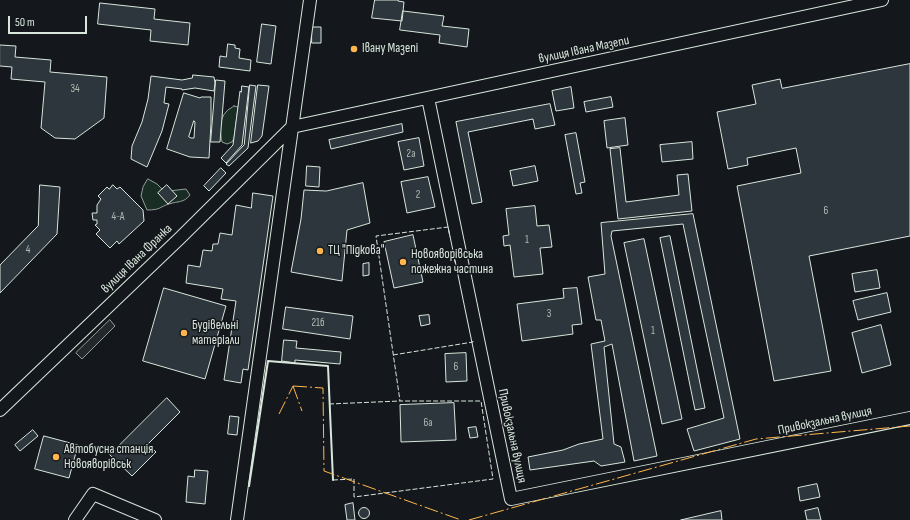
<!DOCTYPE html>
<meta charset="utf-8">
<style>
body{margin:0}
#map{position:relative;width:910px;height:520px;overflow:hidden;background:#14181c;font-family:"Sofia Sans Condensed",sans-serif}
canvas{display:block}
.scale{position:absolute;left:8px;top:16px;width:79px;height:18px;box-sizing:border-box;border:2px solid #d8e6dc;border-top:0;padding-left:5px;font-size:12px;line-height:14px;white-space:nowrap;color:#d8e6dc;-webkit-text-stroke:3px #14181c;paint-order:stroke}
</style>
<div id="map">
<canvas width="910" height="520"></canvas>
<div class="scale">50 m</div>
</div>
<script>
const ctx = document.querySelector('canvas').getContext('2d');
ctx.lineJoin = 'round';
function fill(path, color) {
  ctx.fillStyle = color;
  ctx.fill(path, 'evenodd');
}
function trace(path, color, width, dash) {
  ctx.strokeStyle = color;
  ctx.lineWidth = width;
  ctx.lineCap = dash ? 'butt' : 'round';
  ctx.setLineDash(dash || []);
  ctx.stroke(path);
}
function write(font, color, halo, rows, align = 'center') {
  ctx.font = font + ' "Sofia Sans Condensed",sans-serif';
  ctx.lineWidth = 3;
  ctx.setLineDash([]);
  ctx.textBaseline = 'middle';
  ctx.strokeStyle = halo;
  ctx.fillStyle = color;
  for (const [text, x, y, turn = 0] of rows) {
    ctx.save();
    ctx.translate(x, y);
    ctx.rotate((+turn || 0) * Math.PI / 180);
    ctx.textAlign = isNaN(turn) ? turn : align;
    if (halo) ctx.strokeText(text, 0, 0);
    ctx.fillText(text, 0, 0);
    ctx.restore();
  }
}
const green = new Path2D(`
 M234,106L238,107L234,138L232,142L227,144L222,142C220,133 219,119 226,112C228,109 232,108 234,106Z
 M148,179L157,184L162,189L169,191L186,189L190,195C184,203 178,201 169,204C159,207 161,210 147,210L141,196L143,187Z`);
fill(green, '#1a2d24');
trace(green, '#939e99', 1);
const parking = new Path2D(`
 M110,320L115,326L82,359L76,353Z`);
fill(parking, '#24282b');
trace(parking, '#939e99', 1);
const building = new Path2D(`
 M375,0H398V1L404,2L402,21L372,18Z
 M100,3L155,9L154,19L190,23L188,45L150,41L151,30L98,24Z
 M403,11L444,16L442,26L469,29L467,47L439,43L440,35L400,30Z
 M262,24L276,26L271,64L257,62Z
 M312,27H321V43H312Z
 M228,44L235,45V48L240,49L239,58L251,60L250,71L219,67L220,56L226,57Z
 M0,45L16,46L15,57L51,60L50,72L107,77L104,118L75,139L55,138L41,128L45,82L11,79L12,67L0,66Z
 M910,64V236L809,256L831,371L774,381L737,186L801,173L796,148L747,158L748,165L728,169L717,112L756,104L752,85L780,79L782,88Z
 M193,75L214,77L215,83L214,91L195,88L182,90V89L166,87L164,103L169,104L162,131L147,167L131,159L132,146L142,122L148,99L151,76L182,80L192,78Z
 M216,80L225,81L220,142H211Z
 M250,85L256,86L248,148L229,166L226,164L244,145Z
 M258,85L269,86L262,136L258,141L251,143Z
 M242,86L249,87L242,145L226,163L221,158L233,145L240,91L241,92Z
 M571,87L574,108L556,111L552,91Z
 M184,93L200,98L201,97H211V123L209,158L190,157L167,149ZM194,121L195,122L194,138H191L189,137Z
 M611,97L613,107L586,112L584,102Z
 M550,104L555,125L535,129L533,119L468,132L482,202L472,204L456,122Z
 M625,118L628,145L607,148L604,121Z
 M402,124L403,132L331,149L329,140Z
 M576,133L585,182L580,183L582,193L576,194L565,135Z
 M419,138L424,166L404,170L398,142Z
 M692,142L693,159L662,162L660,145Z
 M620,148L626,202L679,195L677,175L688,174L692,211L618,219L610,149Z
 M307,166L320,167L319,187L306,186Z
 M535,166L538,181L513,186L510,171Z
 M221,168L226,173L209,191L204,186Z
 M428,177L435,207L407,213L401,182Z
 M363,183L370,223L347,230L342,281L291,272L301,219L304,190L326,191Z
 M40,185L60,187L57,234L0,293V265L38,226Z
 M113,185L117,189L120,187L143,210L144,221L119,244L117,241L110,248L96,234L100,230L95,225L97,224V220H93L92,213H97V205L101,199L98,196L107,187L109,189Z
 M167,185L177,196L168,204L158,193Z
 M253,193L273,196L248,370L243,369L241,383L224,380L236,301L221,299L223,289L186,283L188,265L200,267L203,250L212,251L213,244H218L220,233L232,235L236,205L251,208Z
 M535,206L537,226L549,225L552,247L540,248L543,274L514,277L510,245L504,246L503,236L509,235L506,209Z
 M693,214L740,439L694,451L687,429L724,418L683,224L612,231L611,236L657,456L634,461L612,344L604,347L614,444L621,447L625,462L601,466L594,461L530,470L528,457L563,450L579,444L603,439L591,344L605,341L601,320H596L588,277L605,274L601,223Z
 M413,235L423,282L394,288L384,242Z
 M670,236L705,408L695,410L660,238Z
 M644,239L682,419L662,424L624,243Z
 M369,263V275L363,276V264Z
 M877,270L880,288L855,292L852,274Z
 M164,288L226,306L205,379L143,361Z
 M577,288L582,324L572,325L573,334L522,341L517,304L564,298L563,289Z
 M887,293L891,312L858,320L853,301Z
 M286,307L353,316L350,339L283,329Z
 M429,315L430,324L421,326L419,316Z
 M881,325L891,365L862,373L852,333Z
 M284,340L297,341L296,348L341,352L340,364L295,360V363L282,361Z
 M466,353L467,381L446,382L445,354Z
 M167,398L180,412L148,444L156,452L132,476L110,455Z
 M454,403L456,440L401,442L400,405Z
 M230,416L239,417L237,435L228,434Z
 M476,427L478,437L470,438L468,428Z
 M33,430L38,436L20,451L15,445Z
 M44,436L78,445L69,478L35,469Z
 M195,470L208,471L205,504L186,502L188,476L194,477Z
 M817,484L820,497L800,501L798,488Z
 M353,503L355,520H347L345,505Z
 M358.5 513a5.5 5.5 0 1 1 11 0a5.5 5.5 0 1 1-11 0Z
 M818,508L821,520H807L805,511Z
 M721,511L722,520H681Z`);
fill(building, '#2c363c');
trace(building, '#d8e6dc', 1);
const minor = new Path2D(`
 M428,98L511,499L910,418
 M292,127L882,0
 M0,410L180,238L292,127
 M75,520L93,494L155,520
 M237,520L310,0`);
trace(minor, '#d8e6dc', 14);
trace(minor, '#14181c', 12);
trace(new Path2D(`
 M453,251L456,267
 M393,355L473,342V341
 M329,404L400,401
 M333,480L354,479V497L493,479L481,401H400L376,236L448,227L450,237`), '#d8e6dc', 1, [5, 2]);
trace(new Path2D(`
 M249,486L268,361L328,366L333,480`), '#d8e6dc', 2);
trace(new Path2D(`
 M293,386L323,388L324,471L461,520
 M293,386L302,411
 M279,414L293,386
 M469,520L756,439L910,426`), '#ffb74d', 1, [14, 3, 2, 3]);
for (const [x, y, r, color] of [
 [354,49,4,"#ffb74d"],
 [320,251,4,"#ffb74d"],
 [403,262,4,"#ffb74d"],
 [184,333,4,"#ffb74d"],
 [56,457,4,"#ffb74d"]
]) {
  const dot = new Path2D();
  dot.arc(x, y, r, 0, 2 * Math.PI);
  ctx.fillStyle = color;
  ctx.fill(dot);
  trace(dot, '#14181c', 1.5);
}
write('11px', '#adbab4', null, [
 ["34",75,89],
 ["2а",411,154],
 ["2",418,195],
 ["6",826,211],
 ["4-А",118,217],
 ["1",527,240],
 ["4",28,250],
 ["3",549,314],
 ["21б",318,323],
 ["1",653,331],
 ["6",456,367],
 ["6а",428,423]
]);
write('13px', '#d8e6dc', '#14181c', [
 ["Івану Мазепі",362,49],
 ["ТЦ \"Підкова\"",328,251],
 ["Новояворівська",411,255],
 ["пожежна частина",411,270],
 ["Будівельні",192,326],
 ["матеріали",192,341],
 ["Автобусна станція",64,450],
 ["Новояворівськ",64,465]
], 'left');
write('13px', '#d8e6dc', '#14181c', [
 ["вулиця Івана Мазепи",584,50,-12],
 ["вулиця Івана Франка",137,259,-44],
 ["Привокзальна вулиця",825,421,-12],
 ["Привокзальна вулиця",512,436,78]
]);
</script>
